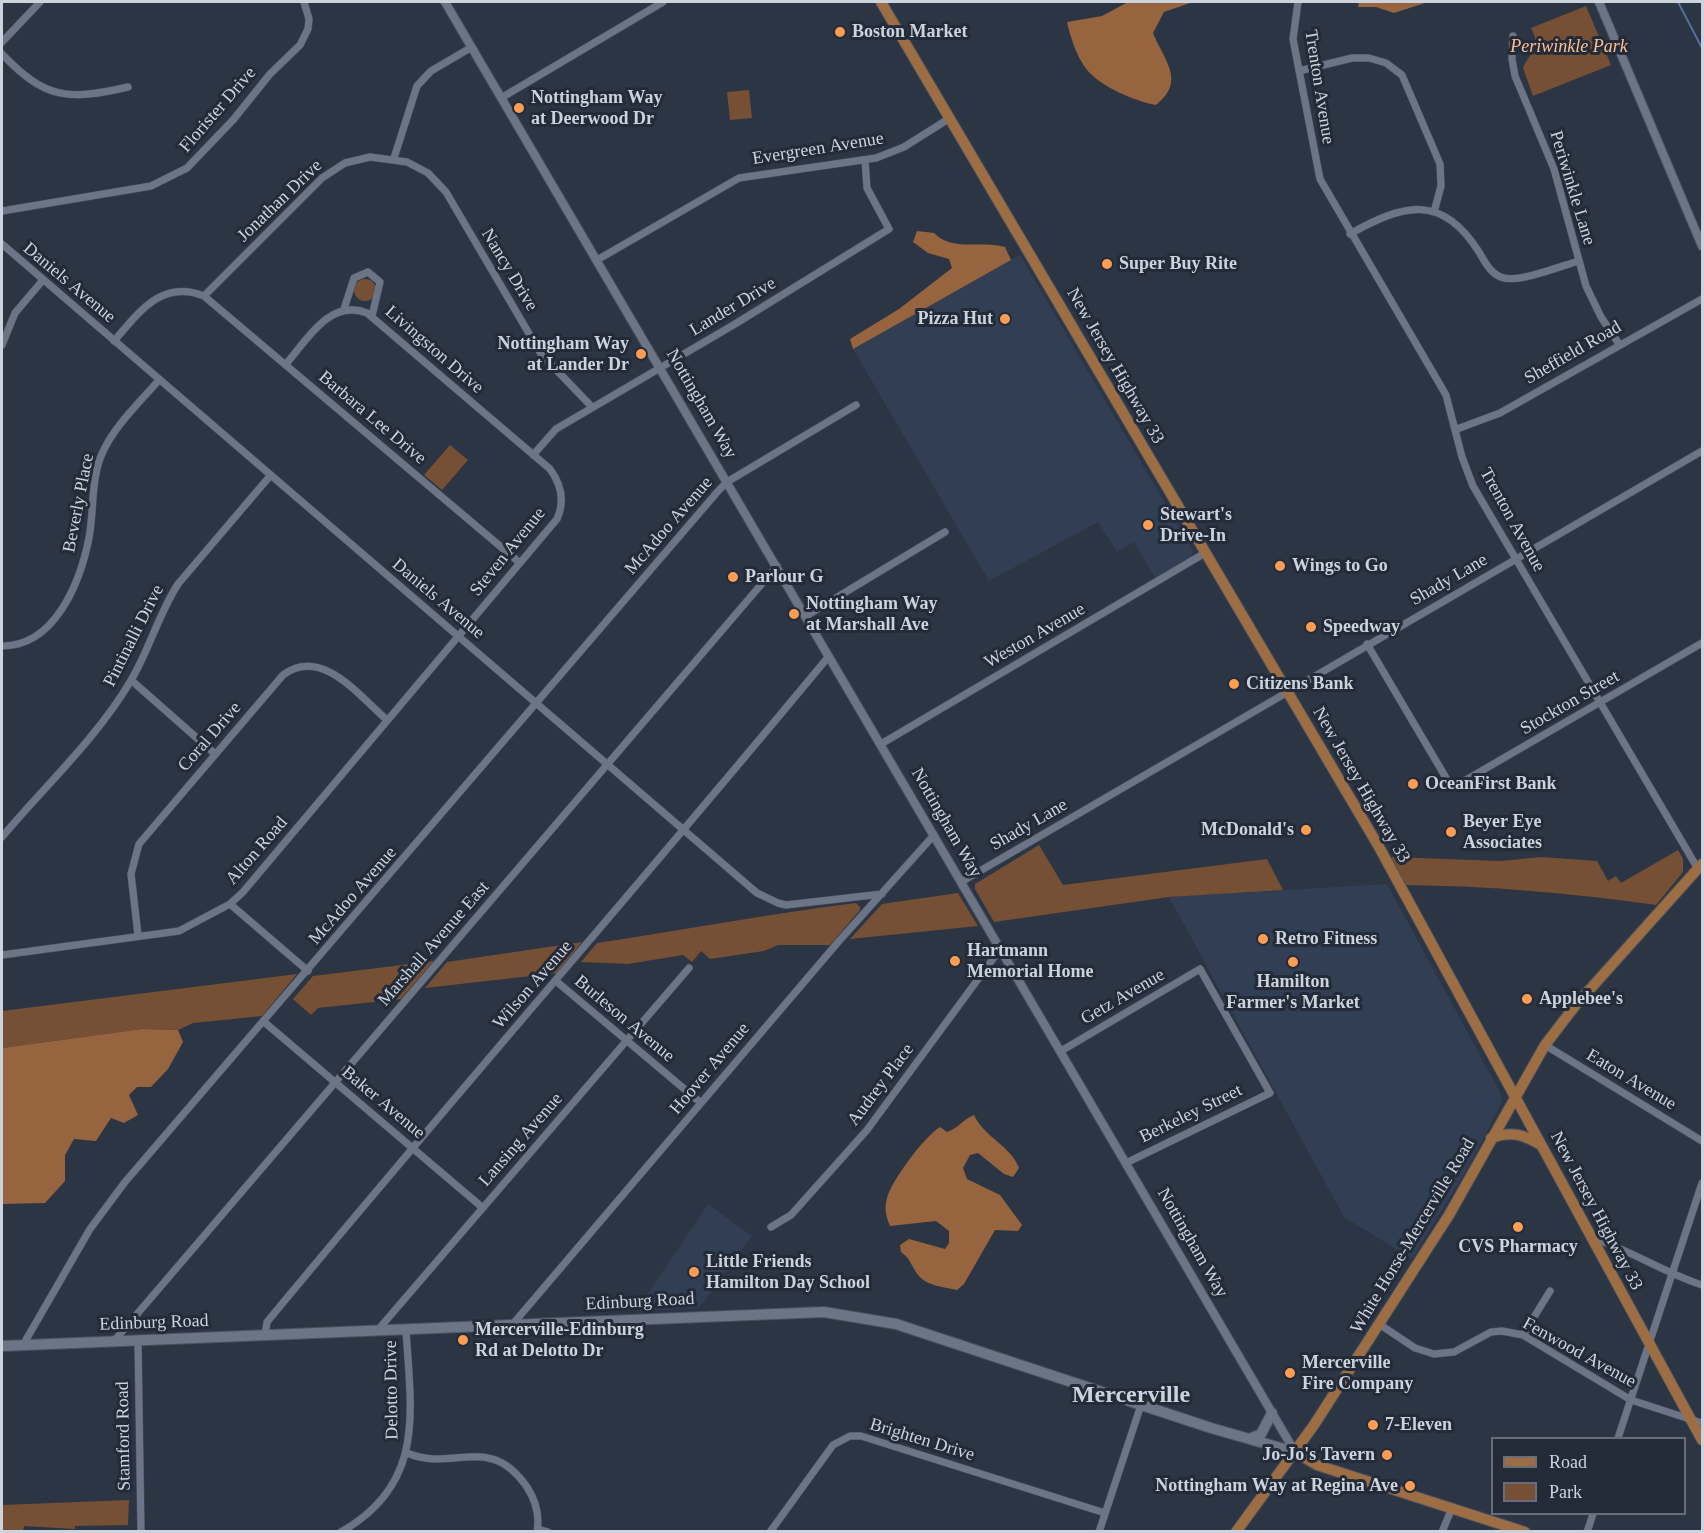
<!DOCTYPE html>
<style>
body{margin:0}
#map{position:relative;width:1704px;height:1533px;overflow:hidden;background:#2c3544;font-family:Georgia,serif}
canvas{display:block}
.frame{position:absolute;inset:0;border:3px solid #cdd3dc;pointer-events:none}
.legend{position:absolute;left:1491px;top:1437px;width:195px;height:78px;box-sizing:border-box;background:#232b39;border:2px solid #676e7a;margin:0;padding:8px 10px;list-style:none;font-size:18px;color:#cdd3dc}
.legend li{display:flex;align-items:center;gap:12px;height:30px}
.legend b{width:30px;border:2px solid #676e7a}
</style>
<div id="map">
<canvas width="1704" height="1533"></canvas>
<div class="frame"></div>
<ul class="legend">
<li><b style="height:8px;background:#9d6e44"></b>Road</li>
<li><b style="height:16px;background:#755034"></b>Park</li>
</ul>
</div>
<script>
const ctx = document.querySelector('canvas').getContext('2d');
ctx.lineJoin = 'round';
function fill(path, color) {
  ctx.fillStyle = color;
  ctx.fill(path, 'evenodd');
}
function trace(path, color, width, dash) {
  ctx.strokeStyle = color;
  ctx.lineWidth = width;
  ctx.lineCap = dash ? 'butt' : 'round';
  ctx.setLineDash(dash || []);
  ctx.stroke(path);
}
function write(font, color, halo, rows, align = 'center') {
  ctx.font = font + ' Georgia,serif';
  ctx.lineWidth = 6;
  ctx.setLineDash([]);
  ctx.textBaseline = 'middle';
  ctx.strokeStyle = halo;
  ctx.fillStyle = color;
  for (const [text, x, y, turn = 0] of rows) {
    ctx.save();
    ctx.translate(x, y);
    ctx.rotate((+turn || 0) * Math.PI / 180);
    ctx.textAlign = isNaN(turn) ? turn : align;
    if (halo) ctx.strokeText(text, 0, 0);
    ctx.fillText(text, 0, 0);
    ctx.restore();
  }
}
fill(new Path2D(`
 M1020,255L1193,551L1191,559L1156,579L1134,542L1117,552L1098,522L989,581L853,349Z
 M1387,884L1500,1092L1502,1102L1469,1166L1412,1259L1344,1217L1169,897Z
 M708,1204L752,1236L699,1308L636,1311Z`), '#323e53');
fill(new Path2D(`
 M1586,6L1611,65L1533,96L1523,68C1530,52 1542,47 1531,28Z
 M749,90L752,118L730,120L727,92Z
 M354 290a11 11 0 1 1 22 0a11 11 0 1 1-22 0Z
 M450,445L468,460L442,490L424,475Z
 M1039,845L1063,885L1267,859L1283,890L1169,897L994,922L975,889V884Z
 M1678,850L1683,859V872L1656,905C1572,893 1489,886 1404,885L1390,857L1501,861L1541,857L1597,861L1608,881L1616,876L1621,883Z
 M958,893L978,926L850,939L882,904Z
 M856,903L860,907V910L830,945H778L764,951L710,959L701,951L692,962L683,955L628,964L581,962L597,943C683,930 769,914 856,903Z
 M582,942L557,973L425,988L447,962Z
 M434,961L401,999L318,1008L311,1015L293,999L313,976Z
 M297,974L262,1016L193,1023L178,1030L142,1029L2,1048V1011Z
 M129,1500L128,1525L75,1526V1529L24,1526L23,1531H2V1505Z`), '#755034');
fill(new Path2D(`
 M1128,2H1193L1164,12L1153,33C1165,62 1186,81 1156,105C1138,102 1107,89 1093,76C1079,64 1071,40 1067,22L1102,16Z
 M1359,2H1428L1394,13L1376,7H1358Z
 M917,231L934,233C952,252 982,240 1005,247L1011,260L853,349L850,339L899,309L952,268L949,259L928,253L913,242Z
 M142,1029L178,1030L183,1042L168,1069L151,1087H137L129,1095L138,1115L124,1123L111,1118L96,1141L74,1139L65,1155V1181L45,1203L2,1204V1048Z
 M974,1115C984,1137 1011,1146 1019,1168L1013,1177L1004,1174L978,1153L970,1155L963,1168L967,1179L1000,1195L1022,1225L1018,1231L995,1230L964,1284L957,1290C945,1287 927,1286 919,1276C911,1267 912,1260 901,1252L900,1245L909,1239L945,1249L949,1243V1231L936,1221L890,1226C886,1217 884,1208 887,1198C892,1180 924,1137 940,1127L947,1132C959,1128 963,1119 974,1115Z`), '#96643e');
trace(new Path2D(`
 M1678,2L1702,48`), '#526f9f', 2);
const minor = new Path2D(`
 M1298,2L1293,39L1320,179L1446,395L1462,457L1473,486L1698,869
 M1513,36L1512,59L1515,76L1554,169L1586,286L1601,317L1619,344
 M2,42L40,2
 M2,54C45,99 67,101 128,87
 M1299,71L1352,58H1369L1386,63L1402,75L1440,164L1441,186L1434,212
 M501,98L663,2
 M394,158L417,86L431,71L472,47
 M2,211L151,186L187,168L233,120L270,74L300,45L308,29L309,19L304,2
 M1350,234C1403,204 1442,193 1479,252C1485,262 1491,275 1504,278C1521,282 1561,266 1579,261
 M2,244L757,893L778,903L786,905L882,894
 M597,260L739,178L876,158L904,147L950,118
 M204,296L322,178L345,163L370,157L407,162L428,173L446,192L541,354L592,407
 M344,309L354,278L368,272L380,282L372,316
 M114,341C139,312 162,279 204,296L520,563
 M2,345L15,313L43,280
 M1457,429L1500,413L1702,299
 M533,455L556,429L735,324L889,229L867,188L865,160
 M806,616L945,532
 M1367,644L1452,788L1702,643
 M2,646C55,646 80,583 89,538C94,511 91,481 101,456C113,427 139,403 159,380
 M131,680L215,754
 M881,744L1205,553
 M2,837C44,787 96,739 130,682C149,651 158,615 178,584L270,476
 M961,882L1702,451
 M230,904L308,971
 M138,935L131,874L139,844L283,675C322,646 359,696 387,720
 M2,955L179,931L230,904L243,892L557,519C565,501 561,484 550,469L367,313C330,298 307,340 286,364
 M556,981L701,1103
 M263,1021L483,1208
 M1545,1045L1702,1141
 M1061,1051L1200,969L1270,1093L1126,1163
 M771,1227L791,1215L867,1130L1001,948
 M1592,1238C1631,1250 1664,1273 1702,1285
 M1379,1324L1415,1348L1434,1354L1454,1352L1491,1332L1502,1331L1523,1335L1631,1400L1702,1423
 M512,1325L839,941L934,835
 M377,1331L689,968
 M1523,1335L1550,1291
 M265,1336L267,1322C452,1098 644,880 829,656
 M114,1341L777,566
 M138,1341L141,1532
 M23,1345L90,1229L125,1182L719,490L727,482L856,405
 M1618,1438L1702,1183
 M407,1453C454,1473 489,1432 527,1487C536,1501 540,1515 537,1532
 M538,1529L548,1532
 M341,1532C426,1484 411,1412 406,1330
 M770,1532L833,1445L850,1436H861L1105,1513
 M1099,1532L1141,1405
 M1442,1532L1452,1508
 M1587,1532L1593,1514`);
const tertiary = new Path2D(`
 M445,2L1295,1452
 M1599,2L1702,246`);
const secondary = new Path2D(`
 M2,1346L824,1312L896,1324L1211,1428L1295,1452
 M1249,1439L1261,1434L1272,1413`);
const primary = new Path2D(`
 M881,2L1379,847L1702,1440
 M1491,1138C1512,1131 1522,1134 1541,1145
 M1295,1452L1317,1465L1525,1532
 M1236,1532L1314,1425L1449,1215L1545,1045L1575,1006L1702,864`);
trace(minor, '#49505c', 8);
trace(tertiary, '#49505c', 10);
trace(secondary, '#49505c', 12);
trace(primary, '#49505c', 12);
trace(minor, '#6b7586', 7);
trace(tertiary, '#6b7586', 8);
trace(secondary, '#6b7586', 10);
trace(primary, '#9d6e44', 10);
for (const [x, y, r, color] of [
 [840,32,6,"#fc9d53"],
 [519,108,6,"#fc9d53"],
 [1107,264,6,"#fc9d53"],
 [1005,319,6,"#fc9d53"],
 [641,354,6,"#fc9d53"],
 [1148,525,6,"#fc9d53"],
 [1280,566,6,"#fc9d53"],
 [733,577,6,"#fc9d53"],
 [794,614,6,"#fc9d53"],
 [1311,627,6,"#fc9d53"],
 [1234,684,6,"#fc9d53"],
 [1413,784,6,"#fc9d53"],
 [1306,830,6,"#fc9d53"],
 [1451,832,6,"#fc9d53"],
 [1263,939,6,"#fc9d53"],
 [955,961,6,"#fc9d53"],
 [1293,962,6,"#fc9d53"],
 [1527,999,6,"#fc9d53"],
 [1518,1227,6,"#fc9d53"],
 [694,1272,6,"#fc9d53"],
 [463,1340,6,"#fc9d53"],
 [1290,1373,6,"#fc9d53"],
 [1373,1425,6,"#fc9d53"],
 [1387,1455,6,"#fc9d53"],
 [1410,1486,6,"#fc9d53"]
]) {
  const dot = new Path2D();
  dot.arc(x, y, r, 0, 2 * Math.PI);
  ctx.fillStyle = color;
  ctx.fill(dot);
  trace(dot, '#232b39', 2);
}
write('bold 18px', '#cdd3dc', '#232b39', [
 ["Boston Market",852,32],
 ["Nottingham Way",531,98],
 ["at Deerwood Dr",531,119],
 ["Super Buy Rite",1119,264],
 ["Pizza Hut",993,319,"right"],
 ["Nottingham Way",629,344,"right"],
 ["at Lander Dr",629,365,"right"],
 ["Stewart's",1160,515],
 ["Drive-In",1160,536],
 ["Wings to Go",1292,566],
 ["Parlour G",745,577],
 ["Nottingham Way",806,604],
 ["at Marshall Ave",806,625],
 ["Speedway",1323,627],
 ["Citizens Bank",1246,684],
 ["OceanFirst Bank",1425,784],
 ["Beyer Eye",1463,822],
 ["Associates",1463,843],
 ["McDonald's",1294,830,"right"],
 ["Retro Fitness",1275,939],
 ["Hartmann",967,951],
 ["Memorial Home",967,972],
 ["Hamilton",1293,982,"center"],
 ["Farmer's Market",1293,1003,"center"],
 ["Applebee's",1539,999],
 ["CVS Pharmacy",1518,1247,"center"],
 ["Little Friends",706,1262],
 ["Hamilton Day School",706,1283],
 ["Mercerville-Edinburg",475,1330],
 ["Rd at Delotto Dr",475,1351],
 ["Mercerville",1302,1363],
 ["Fire Company",1302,1384],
 ["7-Eleven",1385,1425],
 ["Jo-Jo's Tavern",1375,1455,"right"],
 ["Nottingham Way at Regina Ave",1398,1486,"right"]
], 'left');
write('italic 18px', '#fcbf94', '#232b39', [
 ["Periwinkle Park",1569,47]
]);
write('18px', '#cdd3dc', '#232b39', [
 ["Trenton Avenue",1319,87,81],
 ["Florister Drive",218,110,-49],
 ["Evergreen Avenue",818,149,-9],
 ["Periwinkle Lane",1572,188,73],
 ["Jonathan Drive",280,201,-44],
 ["Nancy Drive",509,270,59],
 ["Daniels Avenue",69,283,40],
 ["Lander Drive",733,307,-31],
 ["Livingston Drive",434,350,41],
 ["Sheffield Road",1573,353,-30],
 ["New Jersey Highway 33",1115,366,60],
 ["Nottingham Way",701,404,60],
 ["Barbara Lee Drive",372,418,40],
 ["Beverly Place",79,503,-79],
 ["Trenton Avenue",1512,520,61],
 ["McAdoo Avenue",669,526,-49],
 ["Steven Avenue",508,552,-51],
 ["Shady Lane",1449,580,-30],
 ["Daniels Avenue",438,599,40],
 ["Pintinalli Drive",134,636,-63],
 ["Weston Avenue",1035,636,-30],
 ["Stockton Street",1570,703,-30],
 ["Coral Drive",210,737,-49],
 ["New Jersey Highway 33",1361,785,60],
 ["Nottingham Way",946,823,60],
 ["Shady Lane",1029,825,-30],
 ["Alton Road",257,851,-49],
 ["McAdoo Avenue",353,896,-49],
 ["Marshall Avenue East",434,944,-49],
 ["Wilson Avenue",533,985,-49],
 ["Getz Avenue",1123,997,-30],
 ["Burleson Avenue",624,1019,40],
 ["Hoover Avenue",710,1069,-50],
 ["Eaton Avenue",1631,1080,31],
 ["Audrey Place",881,1085,-53],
 ["Baker Avenue",383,1103,40],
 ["Berkeley Street",1191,1114,-26],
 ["Lansing Avenue",521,1140,-49],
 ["New Jersey Highway 33",1596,1211,62],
 ["White Horse-Mercerville Road",1413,1236,-59],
 ["Nottingham Way",1192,1243,60],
 ["Edinburg Road",640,1302,-3],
 ["Edinburg Road",154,1323,-2],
 ["Fenwood Avenue",1579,1353,29],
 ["Delotto Drive",392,1390,-91],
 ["Stamford Road",124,1436,-91],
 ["Brighten Drive",922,1440,17]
]);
write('bold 24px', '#cdd3dc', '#232b39', [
 ["Mercerville",1131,1396]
]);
</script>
